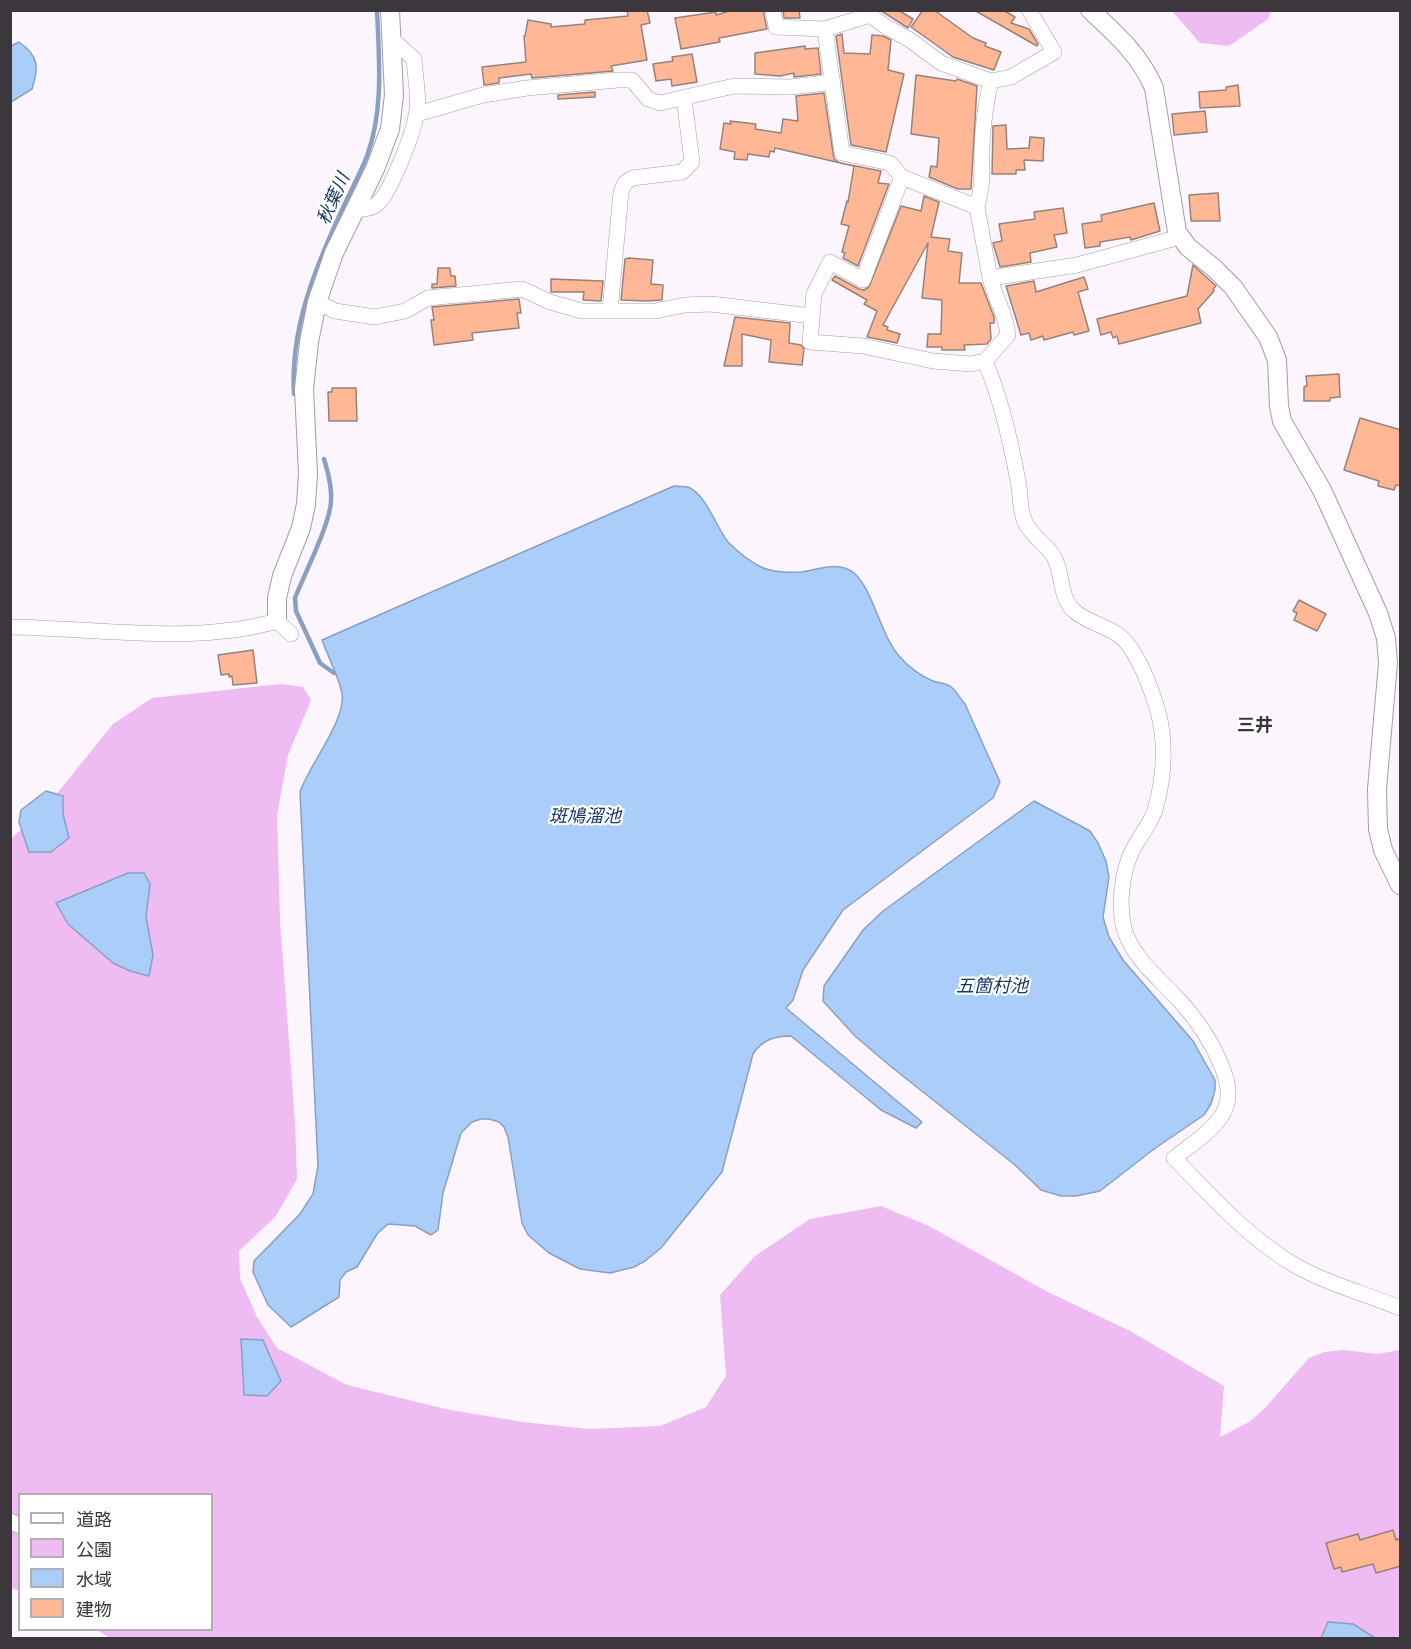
<!DOCTYPE html>
<meta charset="utf-8">
<style>
body{margin:0}
#map{position:relative;width:1411px;height:1649px;overflow:hidden;background:#fdf5fe;font-family:"PT Sans","Noto Sans JP",sans-serif}
canvas{display:block}
.frame{position:absolute;inset:0;border:12px solid #3c363d;pointer-events:none}
.legend{position:absolute;left:18px;top:1493px;width:195px;height:138px;box-sizing:border-box;background:#fff;border:2px solid #b1afb1;margin:0;padding:8px 10px;list-style:none;font-size:18px;color:#3c363d}
.legend li{display:flex;align-items:center;gap:12px;height:30px}
.legend b{width:30px;border:2px solid #b1afb1}
</style>
<div id="map">
<canvas width="1411" height="1649"></canvas>
<div class="frame"></div>
<ul class="legend">
<li><b style="height:8px;background:#fff"></b>道路</li>
<li><b style="height:16px;background:#eebcf3"></b>公園</li>
<li><b style="height:16px;background:#abcdf9"></b>水域</li>
<li><b style="height:16px;background:#ffb796"></b>建物</li>
</ul>
</div>
<script>
const ctx = document.querySelector('canvas').getContext('2d');
ctx.lineJoin = 'round';
function fill(path, color) {
  ctx.fillStyle = color;
  ctx.fill(path, 'evenodd');
}
function trace(path, color, width, dash) {
  ctx.strokeStyle = color;
  ctx.lineWidth = width;
  ctx.lineCap = dash ? 'butt' : 'round';
  ctx.setLineDash(dash || []);
  ctx.stroke(path);
}
function write(font, color, halo, rows, align = 'center') {
  ctx.font = font + ' "PT Sans","Noto Sans JP",sans-serif';
  ctx.lineWidth = 4.5;
  ctx.setLineDash([]);
  ctx.textBaseline = 'middle';
  ctx.strokeStyle = halo;
  ctx.fillStyle = color;
  for (const [text, x, y, turn = 0] of rows) {
    ctx.save();
    ctx.translate(x, y);
    ctx.rotate((+turn || 0) * Math.PI / 180);
    ctx.textAlign = isNaN(turn) ? turn : align;
    if (halo) ctx.strokeText(text, 0, 0);
    ctx.fillText(text, 0, 0);
    ctx.restore();
  }
}
fill(new Path2D(`
 M1172,11H1271L1268,19L1229,46L1200,43Z
 M281,684L303,687L311,700L288,755L277,815L280,920L295,1123L297,1179L276,1216L239,1251L240,1278L257,1317L277,1348L347,1385L450,1410L523,1422L588,1429L660,1426L706,1407L726,1376L720,1295L755,1256L810,1219L881,1206L929,1226L1046,1291L1130,1331L1224,1386L1220,1437L1249,1422L1264,1409L1309,1358L1324,1352L1343,1350L1378,1354L1400,1350V1638H110L97,1630H212V1494H20L19,1591L11,1588L10,839L42,812L113,724L152,698Z`), '#eebcf3');
const water = new Path2D(`
 M19,42C39,56 39,67 32,89L11,102V46Z
 M674,486C679,487 684,486 688,487C706,494 716,527 728,542C737,551 749,561 761,567C772,572 789,573 801,572C818,570 838,560 854,573C873,589 880,635 900,657C908,666 921,676 933,681C938,683 945,683 950,686C956,690 960,698 965,704L1000,782L993,798L843,910L803,970L793,1000L786,1008L922,1122L916,1128L881,1110L791,1036C774,1036 762,1040 753,1054L722,1172L661,1248L645,1261L634,1267L610,1273L580,1269L549,1253L528,1235L522,1223L508,1137L504,1127L499,1122L489,1119H481L472,1122L461,1133L443,1193L438,1230L431,1235L415,1226L388,1224L377,1234L357,1267L346,1272L340,1280L339,1297L291,1327L268,1305L253,1272L254,1261L300,1214L313,1194L318,1166L300,792C308,767 347,719 342,693C338,675 328,657 322,640Z
 M46,791L63,796V814L69,838L51,852H29L19,822L21,810Z
 M1034,801L1090,831L1098,843L1106,861L1109,877L1103,917L1109,937L1123,960L1193,1041L1215,1080V1090L1211,1104L1204,1115L1154,1149L1100,1191L1076,1196H1061L1041,1190L1015,1165L889,1065L855,1036L823,1001L824,986L863,930L883,911Z
 M128,873H144L150,884L146,917L153,955L149,976L130,971L113,963L68,924L56,903Z
 M241,1339L263,1340L281,1381L267,1396L244,1395Z
 M1328,1622L1353,1624L1375,1638H1321Z`);
fill(water, '#abcdf9');
trace(water, '#8aa0c1', 1.5);
trace(new Path2D(`
 M294,394C290,329 315,268 342,210C350,192 360,174 367,156C384,110 379,58 377,10
 M324,459C328,472 332,486 331,500C331,522 304,575 295,598L296,611L320,663L334,673`), '#8aa0c1', 4.5);
const building = new Path2D(`
 M627,10H647L650,23L641,25L647,60L611,66L613,71L532,78L531,74L499,78V83L484,85L482,67L526,62L524,36H525L528,20L551,24V27L585,24V20L628,16Z
 M733,10H763L767,29L719,38L720,42L681,49L675,18L716,12V15Z
 M783,10H799L800,18H784Z
 M880,10H898L913,19L908,28Z
 M923,10H934L973,38L986,43L985,46L1001,52L994,70L953,57L911,27Z
 M974,10H1003L1015,17L1011,23L1029,29L1038,44L1037,46Z
 M842,34L844,53L870,54L872,35L883,36L891,40L888,70L904,74L886,152L851,145L836,36Z
 M805,46V49L818,48L821,74L794,77V73L780,76L755,74V53Z
 M692,54L697,82L672,86L671,79L656,81L653,64L673,61L672,57Z
 M916,75L956,81L957,79L977,86L971,189H958L929,177L931,166L937,167L939,138L911,134Z
 M1238,85L1240,106L1200,108L1199,92L1226,90V87Z
 M595,92V97L558,99V95Z
 M824,93L834,159L840,163L881,171L878,183L889,184L858,266L843,258L845,253L842,252L849,226L841,224L847,201L848,202L854,166L775,148L774,152L770,151L769,157L748,154L747,160L734,159L735,152L720,149L724,123L731,124L730,121L756,124L755,129L781,133L783,119L798,121L796,96Z
 M1205,111L1207,132L1174,135L1172,114Z
 M1006,125L1007,149L1029,148L1030,137L1044,138L1043,161L1024,160L1025,170H1016V174H992L993,126Z
 M1218,193L1220,221H1191L1189,195Z
 M924,196L939,202L931,237L950,239L948,251L962,253L959,283H981L994,317V323H990L991,339L987,344L964,345L965,350H942V347H927L928,334H941L942,300L922,298L928,243L883,325L888,327L887,330L900,334L897,343L867,337L877,311L864,304L867,300L832,280L835,276L859,289L864,290L869,287L901,206L921,211Z
 M1154,203L1160,231L1131,240L1130,237L1100,242V246L1085,248L1082,224L1102,221L1101,215Z
 M1063,208L1067,233L1054,235L1057,247L1030,253L1031,262L1000,267L993,243L1002,241L999,224L1035,219L1034,212Z
 M629,258L653,260L651,284L663,285L662,300L647,301L621,300L625,259Z
 M1193,265L1216,286L1213,289L1214,291L1198,309L1201,323L1119,344L1117,336L1113,338L1111,332L1101,335L1097,319L1187,296Z
 M438,268H450L451,276H455L456,286L432,288V284H437Z
 M1084,277L1088,289L1078,292L1089,331L1074,335L1073,332L1044,340L1043,336L1031,340L1029,333L1021,335L1006,286L1034,281L1036,292Z
 M551,279L603,281L601,301L583,300L584,292H551Z
 M519,299L521,313H517L519,328L472,333L473,340L434,345L431,320H434L432,307Z
 M735,317L790,323L789,343L801,345L804,349L802,365L769,362L771,340L742,334V366H724Z
 M1339,374L1340,397L1330,398V401H1304V387L1307,386L1306,376Z
 M332,388H356L357,421H329L328,392H332Z
 M1360,418L1401,430V486L1396,485L1394,490L1378,486L1379,481L1344,470Z
 M1299,600L1326,614L1317,631L1294,620L1297,613L1293,611Z
 M253,650L257,683L233,685L232,676L229,677V674L221,675L218,655Z
 M1393,1530L1396,1540L1401,1538V1566L1376,1573L1373,1564L1342,1572L1341,1567L1334,1569L1326,1543L1358,1534L1360,1540Z`);
fill(building, '#ffb796');
trace(building, '#95837a', 1.5);
const minor = new Path2D(`
 M773,10L776,27L825,29L842,153L890,163L902,177L977,207L990,278L1077,265L1180,237
 M869,10L870,15L885,26L910,40L941,63L991,81L1011,77L1054,52L1029,10
 M825,29L870,15
 M417,114L483,95L527,88L618,80H632L648,99L660,103L734,86L791,87L833,82
 M902,177L863,280L830,262L814,294L810,342L863,346L933,361L971,364L985,361L1008,335C1006,315 995,297 990,278
 M977,207C984,183 981,170 982,146C983,124 986,102 991,81
 M355,208C362,210 371,209 377,204C390,194 414,132 416,115C420,98 415,77 414,59L393,40
 M317,302L335,311L375,317L405,311L428,298L522,289L550,302L582,311H655L685,305L711,304L812,316
 M610,311L621,192L625,183L632,178L682,172L692,162L684,98
 M985,361C1000,396 1011,443 1018,481C1021,494 1019,509 1025,522C1031,536 1047,544 1054,557C1063,573 1059,594 1072,609C1084,621 1103,625 1117,634C1139,648 1159,707 1162,732C1165,757 1162,786 1155,810C1150,825 1139,837 1132,851C1122,873 1118,904 1124,928C1132,958 1160,979 1180,1001C1198,1021 1212,1042 1222,1067C1230,1087 1232,1105 1217,1122C1206,1136 1188,1147 1174,1158C1212,1197 1250,1240 1298,1267C1330,1285 1367,1294 1400,1308
 M10,627C96,628 194,645 277,621L291,634
 M10,1521L20,1526`);
const tertiary = new Path2D(`
 M1090,10C1116,34 1140,55 1154,88L1177,232L1188,247L1215,269L1233,287L1268,337L1277,360L1279,406L1282,421L1322,490L1378,613L1386,638L1388,663L1377,789L1378,829L1383,850L1400,885
 M277,621V598L282,576L301,528L306,504L308,474L304,389L309,342L317,302L334,253L375,169L390,129L394,95L390,10`);
trace(minor, '#a79aa8', 16);
trace(tertiary, '#a79aa8', 20);
trace(minor, '#fff', 15);
trace(tertiary, '#fff', 18);
write('italic 18px', '#143966', '#fff', [
 ["秋葉川",334,199,-66],
 ["斑鳩溜池",585,817],
 ["五箇村池",992,987]
]);
write('bold 18px', '#3c363d', '#fff', [
 ["三井",1255,726]
]);
</script>
